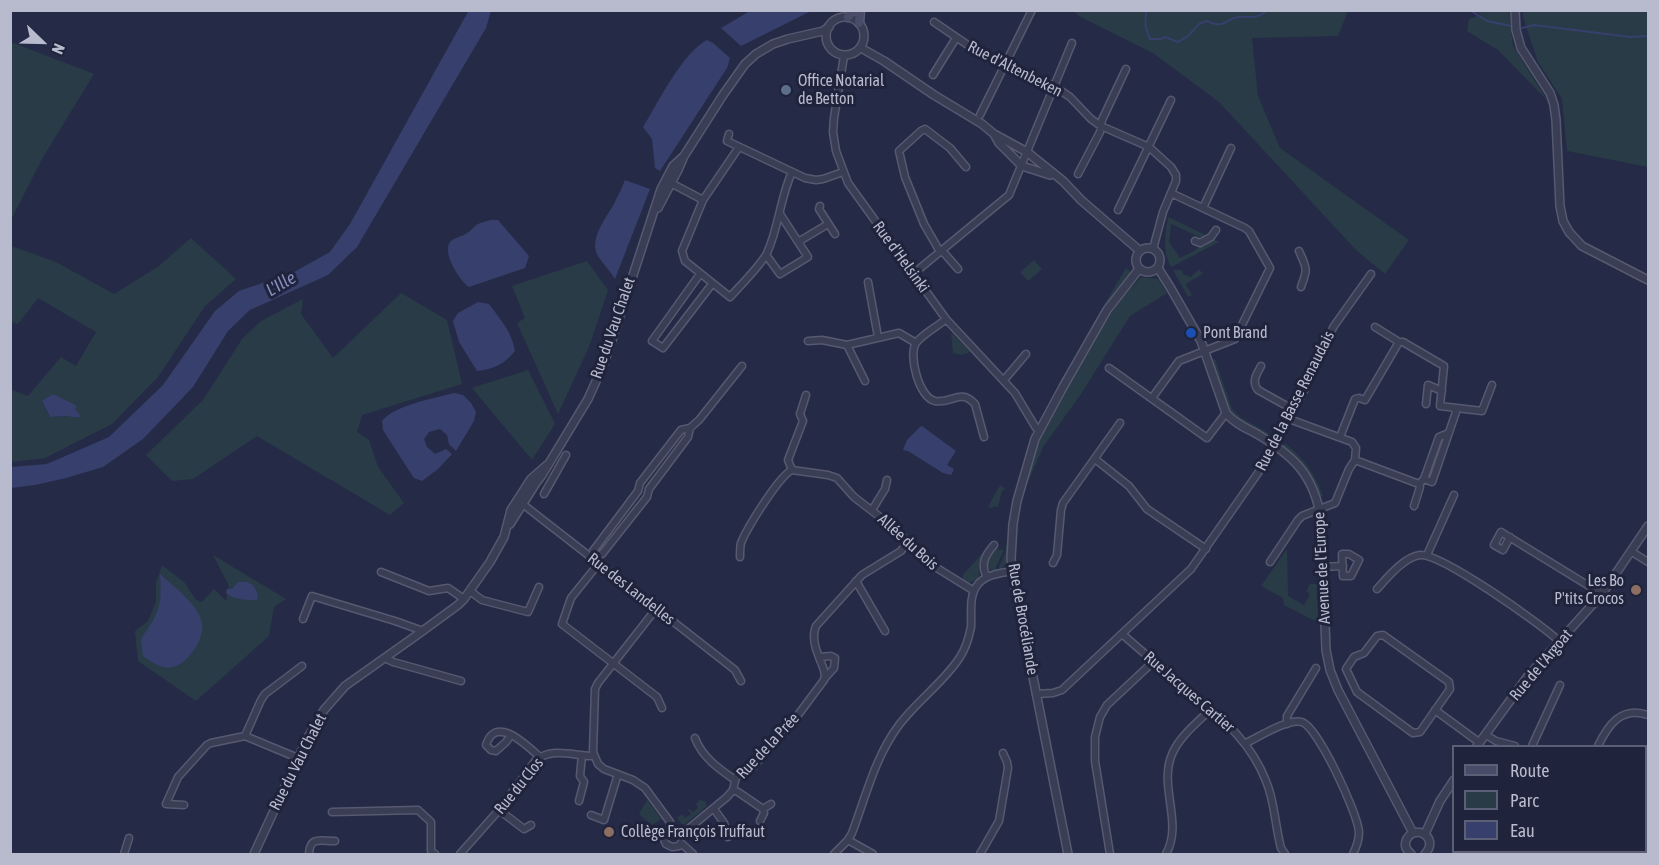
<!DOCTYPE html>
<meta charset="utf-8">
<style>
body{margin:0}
#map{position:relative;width:1659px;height:865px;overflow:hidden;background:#252b46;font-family:"Asap Condensed",sans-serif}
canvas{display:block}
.frame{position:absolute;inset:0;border:12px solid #b8bbce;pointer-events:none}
.legend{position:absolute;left:1452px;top:745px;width:195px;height:108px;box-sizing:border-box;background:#1f233b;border:2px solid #5c6076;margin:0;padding:8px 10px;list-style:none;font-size:18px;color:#b8bbce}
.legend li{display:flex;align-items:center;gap:12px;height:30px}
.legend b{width:30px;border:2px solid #5c6076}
.north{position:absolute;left:12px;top:12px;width:60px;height:60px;-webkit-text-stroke:4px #1f233b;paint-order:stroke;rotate:113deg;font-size:16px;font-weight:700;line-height:24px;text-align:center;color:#b8bbce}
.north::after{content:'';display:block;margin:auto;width:21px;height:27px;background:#b8bbce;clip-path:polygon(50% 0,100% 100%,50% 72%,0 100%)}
</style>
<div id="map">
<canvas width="1659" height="865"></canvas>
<div class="frame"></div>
<ul class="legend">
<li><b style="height:8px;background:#484c69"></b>Route</li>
<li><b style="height:16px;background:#283b47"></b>Parc</li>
<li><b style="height:16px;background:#373f6c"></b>Eau</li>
</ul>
<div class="north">N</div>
</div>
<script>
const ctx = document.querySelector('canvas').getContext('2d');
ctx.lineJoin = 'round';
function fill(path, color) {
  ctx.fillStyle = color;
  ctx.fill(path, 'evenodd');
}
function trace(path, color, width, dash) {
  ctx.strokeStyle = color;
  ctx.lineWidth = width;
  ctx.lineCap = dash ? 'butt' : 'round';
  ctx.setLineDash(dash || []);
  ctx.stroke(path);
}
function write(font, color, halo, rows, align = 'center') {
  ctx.font = font + ' "Asap Condensed",sans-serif';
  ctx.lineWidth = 6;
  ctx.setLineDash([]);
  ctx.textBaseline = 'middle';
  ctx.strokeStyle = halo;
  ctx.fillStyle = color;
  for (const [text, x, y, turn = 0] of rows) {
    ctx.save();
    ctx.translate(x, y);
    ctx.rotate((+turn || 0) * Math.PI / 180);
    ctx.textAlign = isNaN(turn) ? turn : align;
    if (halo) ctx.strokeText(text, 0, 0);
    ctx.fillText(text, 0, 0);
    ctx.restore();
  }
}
fill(new Path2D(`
 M1074,11H1348L1338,36L1252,38L1258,96L1280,148L1409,240L1385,274L1357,251L1219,102L1153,53L1079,16Z
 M1477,11H1509L1513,46L1547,100L1498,50L1467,31L1469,19L1481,15Z
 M1523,11H1648V167L1567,151L1562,99L1538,62L1523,17Z
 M11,42L94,74L42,159L11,220Z
 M1168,217L1208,236L1204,239L1171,224L1169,242L1180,258L1194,251L1211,237L1219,242L1171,267C1162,251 1165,235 1168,217Z
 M191,238L236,279L205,306L158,377L112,424L45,458L11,462L10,389L28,396L61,357L76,366L96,332L38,298L18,324L11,322V246L56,262L114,294L159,266ZM42,402L76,406L74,409L78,418L66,416L50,417Z
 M1034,260L1042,269L1028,281L1020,272Z
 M587,261L608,290L589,347L558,414L517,323L525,318L512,286Z
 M1126,268L1132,273L1107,304L1104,305Z
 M1199,269L1203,274L1187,283L1186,285L1192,295L1188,297L1173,270H1182L1183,274L1191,277Z
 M1141,277L1158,279L1167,293L1130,316L1081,394L1043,447L1028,482H1026L1042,431L1101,328H1102L1120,300Z
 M401,293L447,320L462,384L362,415L357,432L369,440L378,467L404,503L390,515L257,436L193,479L172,481L146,455L203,400L242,339L261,321L303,299L301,314L333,358Z
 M951,333L954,335L970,352L962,355L953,353Z
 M1215,359L1232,409L1240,417L1268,433L1266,436L1237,419L1229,411L1211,360Z
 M528,370L555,424L532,460L472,388Z
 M1032,430C1033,450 1018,486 1013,507C1008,525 1010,544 1008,562L1000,570L999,566L1005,554L1012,506Z
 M1285,443C1303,458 1315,473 1323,496L1319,497C1310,476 1300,461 1283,446Z
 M1000,485L1005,489L1002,491L998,507L996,506L990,508L988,507Z
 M987,548L979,562V575L977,580L968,583L963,581V575Z
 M994,549L1004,550L996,567L997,571C992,572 989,570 986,565L987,560Z
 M1287,549L1288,596L1304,605L1310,594L1306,591L1310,584H1318L1319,623L1284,605L1283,598L1261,586Z
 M213,555L286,599L274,607L269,636L196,701L138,661L135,631L148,621L156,602V583L162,565L185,583L196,600L202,602L214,589L226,601L229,586Z
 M647,800L661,819L652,825L639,814Z
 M700,800L706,802V807L685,824H682L677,818L682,814L685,818L691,814L688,810L689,809L693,812L698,808L696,804Z`), '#283b47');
fill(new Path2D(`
 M469,10L491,11L486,28L357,247L328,275L250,310L228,331L193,387L143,439L103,467L66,478L35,485L11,488V467L47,464L109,437L163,385L215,311L239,291L294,272L330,252L350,224Z
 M750,11V10L811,11L741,46L721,28Z
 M707,40L713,43L730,58L727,68L660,171L655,168L652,139L643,127C658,103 682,53 707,40Z
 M625,180L650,189L615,279C610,271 603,264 598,256C588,239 607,217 615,202C618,195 622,188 625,180Z
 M491,220H498L529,256L525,268L469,287C459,280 442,253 450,242C455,237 462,237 467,233C471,231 474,226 478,224C482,222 487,221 491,220Z
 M478,302L489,304C500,319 512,332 515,351C504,365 493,369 477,371L459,342L453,321L458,313Z
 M454,393L463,395L471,403L476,412L474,421L456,451L449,444L447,435L440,429L429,432L424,439L427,447L435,454L446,449L452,454L438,469L422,481L414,478L408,469L383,430L382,421C393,406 435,398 454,393Z
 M53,394L77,406L75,409L80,415L79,418L66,416L50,417L42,401Z
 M922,426L956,451L947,465L954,469L951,475L943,473L908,451L903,450L907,440L920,427Z
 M160,574C173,586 199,605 202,623C205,638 188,664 173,667C162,670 152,662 143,656L141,639C160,611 162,607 160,574Z
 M238,582H247L253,585L258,594L257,600C247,600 234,600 226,593L227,589H232Z`), '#373f6c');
trace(new Path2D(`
 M1124,10H1133
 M1144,10L1146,12C1145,25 1145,27 1150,39H1161L1165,37L1178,42L1188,36L1199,24L1207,21C1227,30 1225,18 1239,17C1253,16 1255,20 1268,10
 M1470,10L1487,21L1511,26
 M1522,28L1534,25L1630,37L1648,36
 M1645,854L1648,852`), '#373f6c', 2);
const minor = new Path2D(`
 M934,22L978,52L1005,67L1054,86L1070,97L1091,119L1101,126L1149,147L1171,167L1176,175V181L1163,212L1153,249
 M844,56L834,118L833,132L836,151L848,183L946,319L1015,393L1036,428L1039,430
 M933,75L956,38
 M980,115L1032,10
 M729,134L727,141L805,178L816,180L823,179L843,172
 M739,147L703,200L682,251L685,261L730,297C740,286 761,265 767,253C779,227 780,198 792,172
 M1078,174L1100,132L1102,120L1126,69
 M667,181L703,200
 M820,206L819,209L835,234
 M1203,208L1231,148
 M1118,210L1171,100
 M1195,241L1200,243L1211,237L1216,230
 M798,242L828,224
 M1299,251C1307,269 1308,268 1301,287
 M766,255L780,274L808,257L780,214
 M958,269L945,254L939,250L924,224L905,177L899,151L921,131L925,129L950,148L966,167
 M700,274L652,341L663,348L712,284
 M913,274L1009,195L1072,43
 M868,282L878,337
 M946,319C937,327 924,333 916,343C908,355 919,398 935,401C952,404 960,388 975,404L984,437
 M1375,327L1399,342H1403L1444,366L1440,406L1482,411L1492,385
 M808,341L822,340L847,345
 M1261,366C1257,374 1251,381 1258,390L1294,410
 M1109,368L1207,438L1226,413
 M1004,380L1026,354
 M865,381L847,345L899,333L916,343
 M1152,398L1179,361L1235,339L1270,268L1249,231L1245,228L1171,193
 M1426,404L1428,385L1442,391
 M1289,419L1352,442L1356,448L1355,460
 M1340,437L1355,399L1359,398L1365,400L1399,342
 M1095,459L1129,486L1147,509L1206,549
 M792,470L788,460L803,421L800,414L806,395
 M1424,479L1432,482L1456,412L1454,408
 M544,494L566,455
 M520,502L651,604L653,609L661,612L735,670L741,681
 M1414,506L1420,487L1419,484
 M872,510L885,489L887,480
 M1510,537L1503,550L1494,545L1501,532L1602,594
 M1632,552L1648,562
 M1342,554H1349L1359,560L1351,576H1343Z
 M1427,555L1454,495
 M740,557C740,552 740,547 741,543C747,528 779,476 792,470L828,475L837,478L854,497L893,527L902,535L907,543L932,565L974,591
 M593,558V551L638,491L640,483L681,430L690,428L699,420L742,366
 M593,558L602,554L647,497L649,489L688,437L690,428
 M1270,562L1298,520L1302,516L1335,503L1349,469L1355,460L1419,484L1424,479L1439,437L1449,433
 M599,563L571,598L562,624L657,697L662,708
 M1053,563L1057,555L1061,510L1063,503L1120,423
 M1323,567L1343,566
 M381,572L429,591L448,588L464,599
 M987,577C980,565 985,555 994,545
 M856,581L885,631
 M1377,589C1387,578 1404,557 1420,555C1441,553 1541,624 1559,641
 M470,591L482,600L528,612L539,587
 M653,609L652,614L598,683L595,689L593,752L598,764L604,769L633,780L645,788L670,822L671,828
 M303,619L312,596L395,621L423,631
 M1122,634C1144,653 1166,672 1189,691C1221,718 1250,740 1266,781C1275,802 1275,826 1281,848L1285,854
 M1383,635L1449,682L1450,689L1420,732L1413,733L1357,692L1346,669L1354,657L1364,653L1377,636Z
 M819,657L831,656L835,658L834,668L825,678
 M385,658L393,662L461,681
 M1036,694L1053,693L1062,690L1191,569L1258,473L1305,389L1307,379L1334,326L1371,274
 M1435,710L1480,743
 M1287,724V716L1316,668
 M511,735L506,742L496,751L491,750L486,745C496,714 526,745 540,757
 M1486,735L1496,741L1515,746
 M245,736L261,700L265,694L302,666
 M695,738C702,757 719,769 735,780
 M1246,743C1259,737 1288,718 1302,722C1318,727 1358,814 1359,832C1359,840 1356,848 1353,854
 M1532,746L1560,685
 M1598,746C1608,725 1621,706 1648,715
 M1646,788L1648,789
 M733,790L738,792L763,809
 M579,801L584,782L580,776L582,755
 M184,805L166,804L178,777L207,745L211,743L245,736L298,758
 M714,809L724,823L728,837
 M499,810L524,829L531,825
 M332,812L418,810L431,822V851L435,854
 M591,815L604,820L618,774
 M760,821L764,813L763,809L771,804
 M671,828C664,831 662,837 666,844L672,847L679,846L681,843
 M681,831L687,830L727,797L733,790L736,777L752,768L759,760L776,737L798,715L824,680L825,675L824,670C819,656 810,641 816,626L862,575L901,551L907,543
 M848,840L873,854
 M681,843L693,854
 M124,854L129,838
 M309,854C310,836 320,841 335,841
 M460,854L499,810L536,760C553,747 574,756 593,756
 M834,854L848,840L852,833C866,796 875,757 899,725C917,701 945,681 960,657C966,648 969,637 971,627C972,612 968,595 979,583C988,574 1001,573 1013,571
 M980,854L999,821L1008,768L1007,762L1003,753
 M1110,854L1095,761V737L1100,717L1107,705L1154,661
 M1166,854C1184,822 1157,785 1173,752C1181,735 1198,722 1211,709
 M1520,854L1521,852
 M1579,854L1582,852`);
const tertiary = new Path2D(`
 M1515,10L1516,30L1521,48L1550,93L1554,105L1556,120L1560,206L1563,221L1569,232L1582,246L1648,280
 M826 36a19 19 0 1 1 38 0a19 19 0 1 1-38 0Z
 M861,48L884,61L934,95L982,124L994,134L1027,152L1063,181L1081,200L1140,251
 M994,134L999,143L1022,166L1050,175
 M658,208L678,170L684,156L723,95L745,64L756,54L773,44L788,39L823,31L829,27
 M1136 260a12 12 0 1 1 24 0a12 12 0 1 1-24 0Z
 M1158,268L1170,287L1201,341L1226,413C1234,423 1246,428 1257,434C1294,456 1314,475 1321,519L1326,650L1330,670L1338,690L1413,833
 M510,524L536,483L542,475L588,399L602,368L611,343L661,189L673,166L684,156
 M1477,746L1528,676L1602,594L1648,526
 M1425,834L1440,801L1454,780
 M254,854L307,739L324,710L345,686L417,635L458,605L464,599L490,562L504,537L511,510L531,479L547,465
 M1068,854L1015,586L1011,559L1013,524L1017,501L1035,439L1063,387L1107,310L1139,269
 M1411,854C1407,850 1404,847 1406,841C1412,823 1441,836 1425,854`);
const secondary = new Path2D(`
 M848,17L854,10
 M859,23L860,10`);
trace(minor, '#565970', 9);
trace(tertiary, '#565970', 10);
trace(secondary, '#565970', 11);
trace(minor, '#3a3e55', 6);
trace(tertiary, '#3a3e55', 7);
trace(secondary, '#484c69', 8);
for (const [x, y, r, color] of [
 [786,90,6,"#5c6f8a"],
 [1191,333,6,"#1a4fb4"],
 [1636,590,6,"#8d6e63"],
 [609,832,6,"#8d6e63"]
]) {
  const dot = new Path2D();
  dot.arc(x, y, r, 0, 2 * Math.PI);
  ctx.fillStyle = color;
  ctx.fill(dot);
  trace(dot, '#1f233b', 2);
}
write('16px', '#b8bbce', '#1f233b', [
 ["Rue d'Altenbeken",1015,69,27],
 ["Rue d'Helsinki",901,257,54],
 ["Rue du Vau Chalet",613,328,-71],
 ["Rue de la Basse Renaudais",1295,401,-63],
 ["Allée du Bois",908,542,42],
 ["Avenue de l'Europe",1322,568,-93],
 ["Rue des Landelles",631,589,38],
 ["Rue de Brocéliande",1023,619,80],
 ["Rue de l'Argoat",1541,665,-50],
 ["Rue Jacques Cartier",1189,692,41],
 ["Rue de la Prée",768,746,-47],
 ["Rue du Vau Chalet",298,762,-63],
 ["Rue du Clos",519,786,-51]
]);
write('16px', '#b8bbce', '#1f233b', [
 ["Office Notarial",798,81],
 ["de Betton",798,99],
 ["Pont Brand",1203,333],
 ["Les Bo",1624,581,"right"],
 ["P'tits Crocos",1624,599,"right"],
 ["Collège François Truffaut",621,832]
], 'left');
write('italic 18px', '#858ebc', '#1f233b', [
 ["L'Ille",281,284,-30]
]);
</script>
